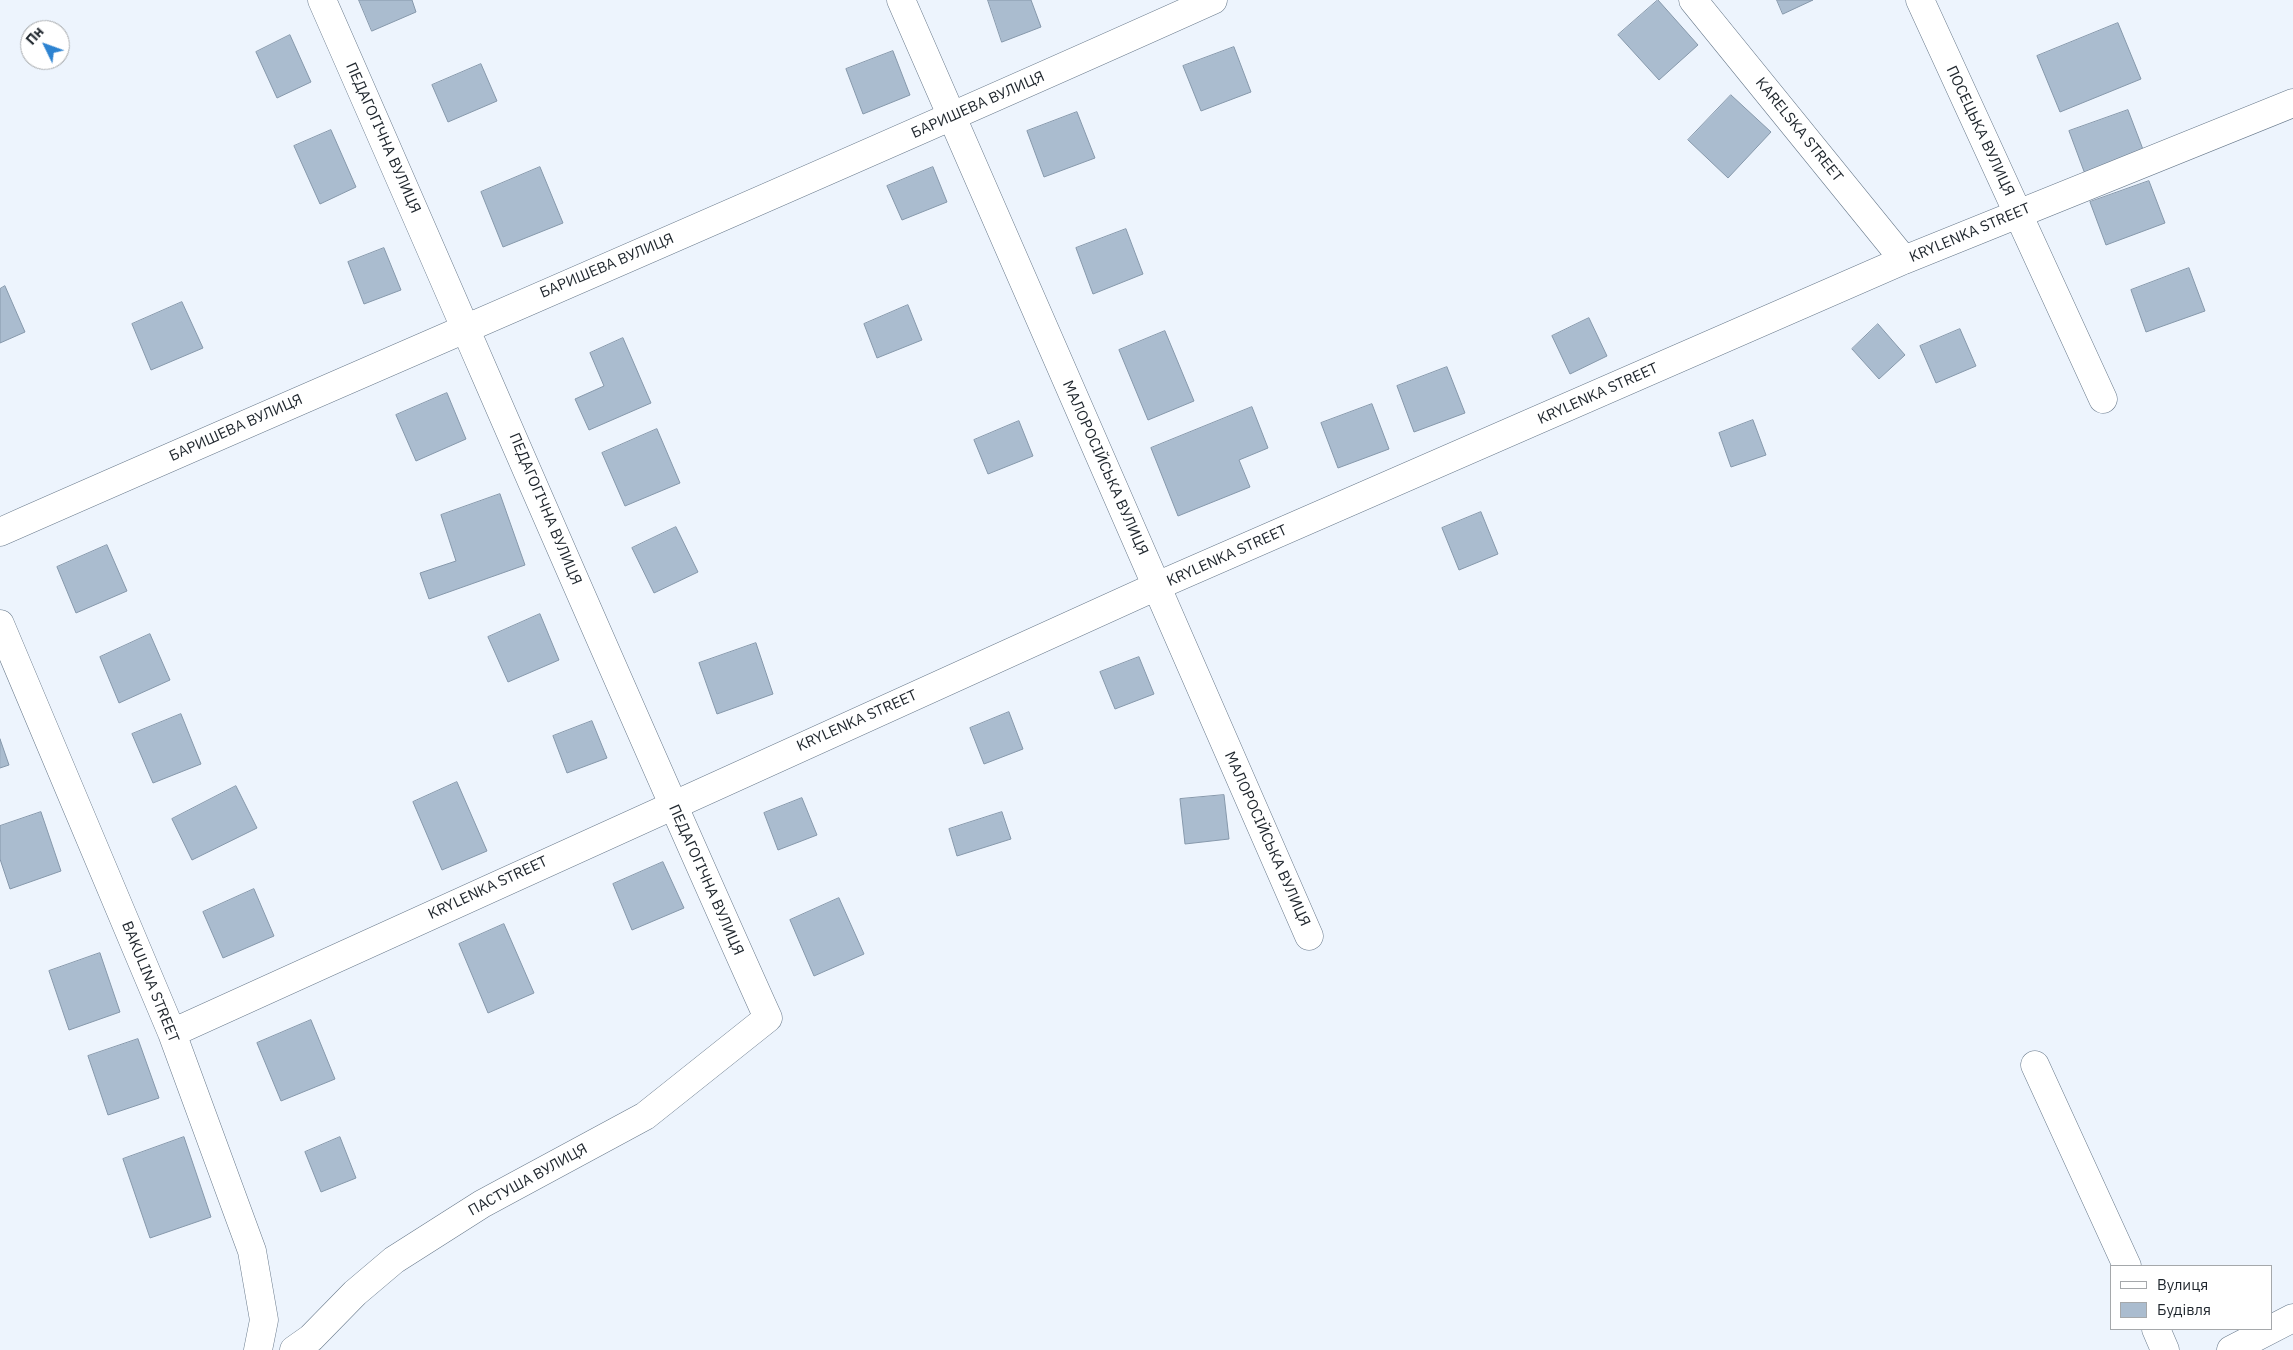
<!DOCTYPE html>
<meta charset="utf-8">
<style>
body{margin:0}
#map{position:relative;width:2293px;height:1350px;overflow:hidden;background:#edf4fd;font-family:"IBM Plex Sans",sans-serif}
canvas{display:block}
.legend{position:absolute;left:2110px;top:1265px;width:162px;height:65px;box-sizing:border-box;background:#fff;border:1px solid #a5a8ab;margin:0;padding:6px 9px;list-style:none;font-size:15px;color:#1f262d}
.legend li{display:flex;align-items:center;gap:10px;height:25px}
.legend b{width:25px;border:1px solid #a5a8ab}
.north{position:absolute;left:20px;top:20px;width:50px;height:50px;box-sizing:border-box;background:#fff;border:1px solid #a5a8ab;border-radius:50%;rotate:312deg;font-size:14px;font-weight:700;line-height:20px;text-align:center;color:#1f262d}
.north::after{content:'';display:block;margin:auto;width:18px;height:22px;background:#2d83d1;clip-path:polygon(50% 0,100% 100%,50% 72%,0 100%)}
</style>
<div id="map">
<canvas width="2293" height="1350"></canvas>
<ul class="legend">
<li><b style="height:6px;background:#fff"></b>Вулиця</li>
<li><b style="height:14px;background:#aabccf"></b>Будівля</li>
</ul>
<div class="north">Пн</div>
</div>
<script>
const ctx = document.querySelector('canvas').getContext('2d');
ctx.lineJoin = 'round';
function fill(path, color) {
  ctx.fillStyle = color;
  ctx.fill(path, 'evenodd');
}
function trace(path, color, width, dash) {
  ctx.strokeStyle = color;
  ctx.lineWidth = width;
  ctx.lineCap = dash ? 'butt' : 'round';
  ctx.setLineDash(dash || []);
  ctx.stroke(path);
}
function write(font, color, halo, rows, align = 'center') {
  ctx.font = font + ' "IBM Plex Sans",sans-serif';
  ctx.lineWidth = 5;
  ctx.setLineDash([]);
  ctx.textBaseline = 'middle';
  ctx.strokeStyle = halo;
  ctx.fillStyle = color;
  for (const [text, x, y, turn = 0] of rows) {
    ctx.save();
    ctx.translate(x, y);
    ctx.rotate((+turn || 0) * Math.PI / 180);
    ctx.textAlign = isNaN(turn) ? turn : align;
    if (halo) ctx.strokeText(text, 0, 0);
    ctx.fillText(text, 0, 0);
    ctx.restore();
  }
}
const building = new Path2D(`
 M359,0H412L416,12L372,31Z
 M988,0H1031L1041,27L1002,42Z
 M1658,0L1698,45L1659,80L1618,35Z
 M1777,0H1813L1783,14Z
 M2118,23L2141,79L2060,112L2037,56Z
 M290,35L311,82L277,98L256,52Z
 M1234,47L1251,92L1201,111L1183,66Z
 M893,51L910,95L863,114L846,69Z
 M481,64L497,101L448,122L432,85Z
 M1731,95L1771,132L1728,178L1688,140Z
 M2128,110L2144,152L2085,174L2069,131Z
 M1077,112L1095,158L1044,177L1027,131Z
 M331,130L356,187L320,204L294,146Z
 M540,167L563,223L503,247L481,192Z
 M933,167L947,202L902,220L887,186Z
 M2149,181L2165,223L2106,245L2090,202Z
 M1126,229L1143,274L1093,294L1076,248Z
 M384,248L401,290L364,304L348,262Z
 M2189,268L2205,311L2146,332L2131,290Z
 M5,286L25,332L0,343V289Z
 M182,302L203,348L151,370L132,324Z
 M908,305L922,340L877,358L864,324Z
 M1589,318L1607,356L1570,374L1552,336Z
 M1878,324L1905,355L1879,379L1852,349Z
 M1960,329L1976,366L1936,383L1920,346Z
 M1165,331L1194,401L1148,420L1119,350Z
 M623,338L651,403L589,430L575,399L604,386L590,353Z
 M1447,367L1465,413L1414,432L1397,386Z
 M447,393L466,439L416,461L396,415Z
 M1372,404L1389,449L1338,468L1321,423Z
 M1252,407L1268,448L1239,460L1250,487L1178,516L1151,448Z
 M1753,420L1766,455L1731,467L1719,433Z
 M1019,421L1033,456L988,474L974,440Z
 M657,429L680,483L625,506L602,453Z
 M500,494L525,565L429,599L420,573L456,561L441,515Z
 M1481,512L1498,554L1459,570L1442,528Z
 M676,527L698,572L654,593L632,548Z
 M107,545L127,591L76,613L57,567Z
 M540,614L559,660L508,682L488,637Z
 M150,634L170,680L119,703L100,657Z
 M756,643L773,694L717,714L699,663Z
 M1139,657L1154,694L1115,709L1100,672Z
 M1009,712L1023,749L984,764L970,728Z
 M181,714L201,764L153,783L132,734Z
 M592,721L607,758L567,773L553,736Z
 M0,739L9,765L0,768Z
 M457,782L487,851L442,870L413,802Z
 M236,786L257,828L192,860L172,819Z
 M1224,795L1229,839L1185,844L1180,799Z
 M802,798L817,835L778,850L764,813Z
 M41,812L61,871L10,889L0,859V826Z
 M1002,812L1011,839L957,856L949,829Z
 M663,862L684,908L632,930L613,884Z
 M254,889L274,936L223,958L203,912Z
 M839,898L864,954L814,976L790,920Z
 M504,924L534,993L488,1013L459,944Z
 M100,953L120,1012L69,1030L49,971Z
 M311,1020L335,1079L281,1101L257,1043Z
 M138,1039L159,1098L108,1115L88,1056Z
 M184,1137L211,1217L150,1238L123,1159Z
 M340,1137L356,1178L321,1192L305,1152Z`);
fill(building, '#aabccf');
trace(building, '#8698ab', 1);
const minor = new Path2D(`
 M901,0L1309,936
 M1693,0L1904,260
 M1920,0L2103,399
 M0,532C404,354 811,181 1213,0
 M0,624L172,1033L252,1251L264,1320L258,1350
 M172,1033L1157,586L1904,260L2293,103
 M2035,1065L2127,1266
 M2156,1329L2165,1350
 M294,1350L311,1338L355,1293L394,1260L482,1204L645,1116L768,1018C616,680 471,339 322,0
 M2231,1350L2293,1318`);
trace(minor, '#68798b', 29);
trace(minor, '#fff', 28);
write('15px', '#1f262d', '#fff', [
 ["БАРИШЕВА ВУЛИЦЯ",978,105,-24],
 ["KARELSKA STREET",1799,130,51],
 ["ПОСЕЦЬКА ВУЛИЦЯ",1980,131,65],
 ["ПЕДАГОГІЧНА ВУЛИЦЯ",383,138,66],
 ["KRYLENKA STREET",1970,233,-23],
 ["БАРИШЕВА ВУЛИЦЯ",607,266,-23],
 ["KRYLENKA STREET",1598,394,-24],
 ["БАРИШЕВА ВУЛИЦЯ",236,428,-24],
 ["МАЛОРОСІЙСЬКА ВУЛИЦЯ",1105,468,66],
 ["ПЕДАГОГІЧНА ВУЛИЦЯ",545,509,67],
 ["KRYLENKA STREET",1227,556,-24],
 ["KRYLENKA STREET",857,721,-24],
 ["МАЛОРОСІЙСЬКА ВУЛИЦЯ",1267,839,66],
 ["ПЕДАГОГІЧНА ВУЛИЦЯ",706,880,66],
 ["KRYLENKA STREET",488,888,-25],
 ["BAKULINA STREET",150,982,68],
 ["ПАСТУША ВУЛИЦЯ",528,1180,-29]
]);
</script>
